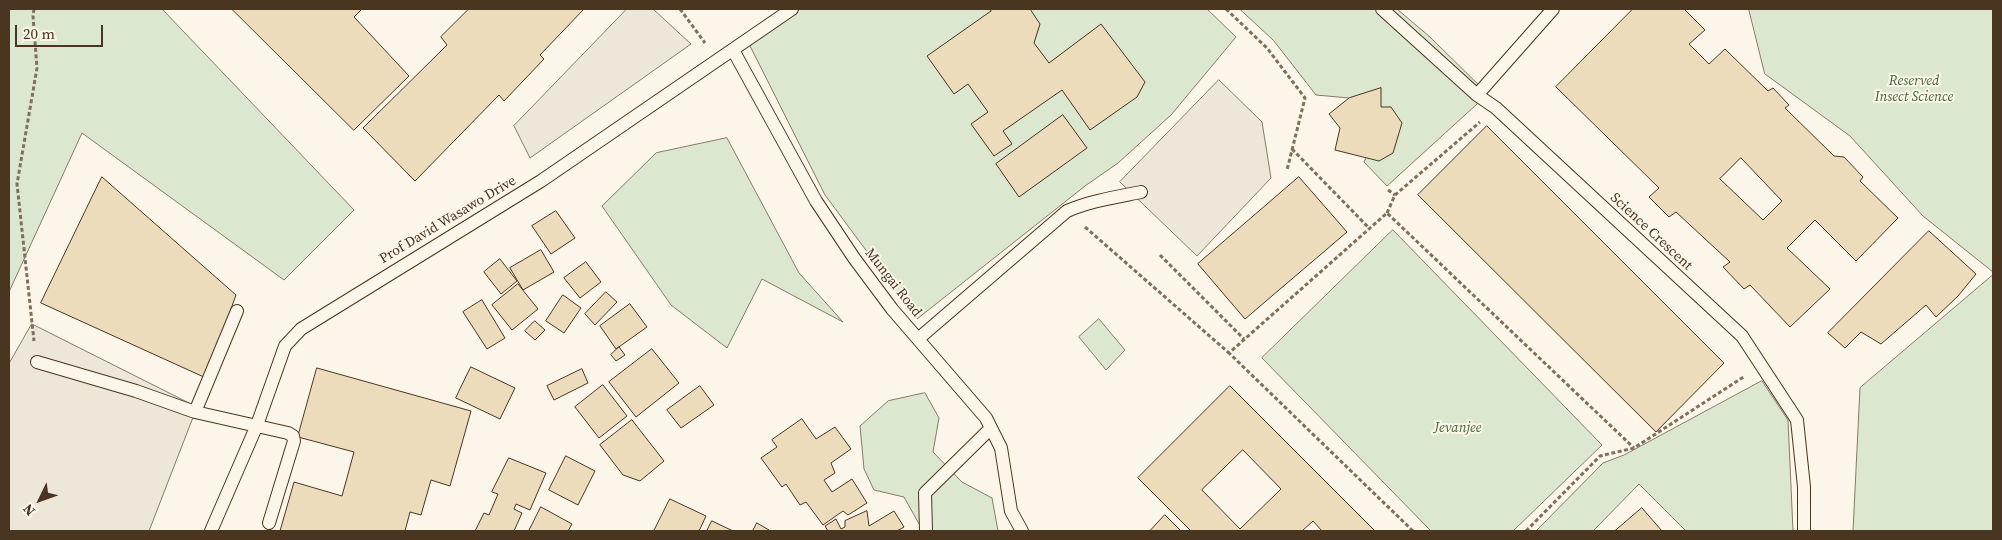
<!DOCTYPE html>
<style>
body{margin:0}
#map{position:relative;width:2002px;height:540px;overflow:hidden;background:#fbf6e9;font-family:"Source Serif 4",serif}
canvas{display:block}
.frame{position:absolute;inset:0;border:10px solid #4a3520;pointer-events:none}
.north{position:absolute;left:15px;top:475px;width:50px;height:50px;-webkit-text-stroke:4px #fbf6e9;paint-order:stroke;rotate:228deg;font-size:14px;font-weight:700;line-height:20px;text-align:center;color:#4a3520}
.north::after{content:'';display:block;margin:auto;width:18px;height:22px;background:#4a3520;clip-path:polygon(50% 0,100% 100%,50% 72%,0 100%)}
.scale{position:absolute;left:15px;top:25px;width:88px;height:22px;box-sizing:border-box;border:2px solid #4a3520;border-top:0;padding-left:6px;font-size:15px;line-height:18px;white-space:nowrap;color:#4a3520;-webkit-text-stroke:4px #fbf6e9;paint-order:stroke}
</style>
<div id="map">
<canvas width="2002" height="540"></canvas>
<div class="frame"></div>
<div class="north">N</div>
<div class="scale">20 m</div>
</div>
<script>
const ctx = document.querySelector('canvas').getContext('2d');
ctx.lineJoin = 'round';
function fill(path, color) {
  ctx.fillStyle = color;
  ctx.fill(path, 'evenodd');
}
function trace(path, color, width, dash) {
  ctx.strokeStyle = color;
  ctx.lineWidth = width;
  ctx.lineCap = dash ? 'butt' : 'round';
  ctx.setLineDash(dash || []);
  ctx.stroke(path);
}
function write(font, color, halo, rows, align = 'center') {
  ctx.font = font + ' "Source Serif 4",serif';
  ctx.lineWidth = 4;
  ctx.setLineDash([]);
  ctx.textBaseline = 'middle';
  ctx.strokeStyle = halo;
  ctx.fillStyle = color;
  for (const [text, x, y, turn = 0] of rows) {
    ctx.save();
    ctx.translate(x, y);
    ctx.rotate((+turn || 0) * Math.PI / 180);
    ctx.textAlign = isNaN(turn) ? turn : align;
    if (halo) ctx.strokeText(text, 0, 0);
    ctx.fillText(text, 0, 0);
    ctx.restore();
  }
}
const green = new Path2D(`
 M9,9H162L354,210L284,280L82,133L9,292Z
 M782,9H1207L1236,37L1171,115L1118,163L1085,186L917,319L825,195L745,36Z
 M1240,9H1397L1430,37L1488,94L1387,186L1364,162L1378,130L1349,98L1316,95L1274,41Z
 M1749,9H1993V272L1923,216L1850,136L1765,74Z
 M727,138L799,273L843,322L762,279L727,348L671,305L602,206L656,153Z
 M1393,230L1602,445L1513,531H1431L1262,358Z
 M1993,275V531H1853L1860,388Z
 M1099,319L1125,350L1106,370L1079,337Z
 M1762,381L1788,420L1793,531H1686L1639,484L1593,531H1536L1603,463L1624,455Z
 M925,393L939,418L933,452L962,482L992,498L998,531H923L904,497L874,490L864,469L860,426L888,401Z`);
fill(green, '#dce7d0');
trace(green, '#887966', 1);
const parking = new Path2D(`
 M627,9H653L691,44L530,158L514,126Z
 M1219,80L1262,122L1271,178L1197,256L1120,182Z
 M32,324L197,407L149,531H9V364Z`);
fill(parking, '#ede7d9');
trace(parking, '#887966', 1);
const building = new Path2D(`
 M232,9H362L354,17L409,76L354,130Z
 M469,9H584L540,55L544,59L504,101L499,95L415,181L363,128L447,45L441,37Z
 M989,9H1030L1040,24L1034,43L1049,63L1101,24L1145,82L1137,97L1090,130L1062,90L1003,131L1012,144L994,156L971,124L988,112L968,84L954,94L927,56L991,11Z
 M1633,9H1684L1705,30L1689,44L1709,64L1725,49L1768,91L1773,88L1789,105L1785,108L1834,156L1844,157L1863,177L1860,181L1898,218L1856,261L1815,220L1787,248L1830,289L1790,327L1750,285L1744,289L1723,267L1730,262L1676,212L1669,217L1649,197L1659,188L1556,87ZM1741,158L1782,201L1763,220L1720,179Z
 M1381,88V107H1391L1402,123L1393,153L1379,161L1335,150L1340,128L1329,114L1349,98Z
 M1063,115L1087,148L1019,197L996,164Z
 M1487,126L1724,363L1656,432L1418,195Z
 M102,177L236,295L206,378L41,303Z
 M1299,177L1347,232L1245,319L1198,264Z
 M556,211L575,238L551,254L532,226Z
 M1929,231L1976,274L1958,296L1936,317L1926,305L1881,344L1861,332L1845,348L1828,333Z
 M541,250L554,272L523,290L510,268Z
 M500,259L517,281L501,294L484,272Z
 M586,262L601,282L580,298L564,278Z
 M518,284L538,309L512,330L492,305Z
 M606,292L617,302L595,325L585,314Z
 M563,295L581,308L564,333L546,321Z
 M482,300L505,338L487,349L463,312Z
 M630,304L647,327L616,349L600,326Z
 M535,321L545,330L535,340L525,331Z
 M619,347L625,355L616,361L611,355Z
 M652,349L679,383L636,417L609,382Z
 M471,367L515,388L500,419L456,398Z
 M317,368L471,411L450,486L431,480L421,515L410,512L405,531H280L294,482L342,496L354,452L298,437Z
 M582,369L588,383L554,400L547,386Z
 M603,385L627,416L599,438L575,407Z
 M700,386L714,405L681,428L667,410Z
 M1230,386L1375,531H1322L1313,521L1302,531H1191L1138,478ZM1243,450L1281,489L1240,529L1202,490Z
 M802,419L816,439L835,427L851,449L831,463L835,473L824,480L832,492L852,479L867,503L848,515L843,511L823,525L806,502L800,505L786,484L782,487L761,458L777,447L772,440Z
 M632,420L664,461L640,481L623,475L600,445Z
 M566,456L595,471L578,505L549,490Z
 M509,458L546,473L530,510L516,504L514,509L522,513L514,531H475L484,513L489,515L498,494L492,492Z
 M670,499L706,516L699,531H654Z
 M541,507L572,524L568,531H529Z
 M1642,508L1662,531H1615Z
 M867,511L869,526L894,511L904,527L897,531H828L825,526L836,519L841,529L845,527V521Z
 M1165,515L1181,531H1150Z
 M712,521L733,531H707Z
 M757,523L769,530L768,531H753Z`);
fill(building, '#ecdcbc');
trace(building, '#4a3520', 1);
const service = new Path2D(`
 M1382,9L1477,95L1496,108L1742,336L1797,420L1804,487V531
 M733,50L816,201L854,258L892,309L986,418L1001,448L1011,511L1022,531
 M1477,95L1553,9
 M918,339L1067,211C1090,201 1116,197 1141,192
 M37,362L136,391L195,412L288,433L293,436L294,441L269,523
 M195,412L237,311
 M211,531L257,425L285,346L301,329L541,181L792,9
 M926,531L925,493L991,428`);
trace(service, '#4a3520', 14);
trace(new Path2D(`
 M34,9L33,16L37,68L17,184L34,341
 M680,9L705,43
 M1226,9L1267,48L1305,98L1287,170
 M1292,149L1370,229
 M1388,190L1395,195
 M1387,213L1395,195L1480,122
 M1085,227L1229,353
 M1160,255L1244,339
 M1413,531L1229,353L1387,213L1634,448
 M1526,531L1600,456L1634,448L1745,376`), '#7f6f5c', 3, [4, 2.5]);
trace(service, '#fbf6e9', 12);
write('italic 14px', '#436837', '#fbf6e9', [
 ["Reserved",1914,81],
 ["Insect Science",1914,97],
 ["Jevanjee",1458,428]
]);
write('14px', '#4a3520', '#fbf6e9', [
 ["Prof David Wasawo Drive",448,220,-31],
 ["Science Crescent",1651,232,43],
 ["Mungai Road",893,283,52]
]);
</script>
